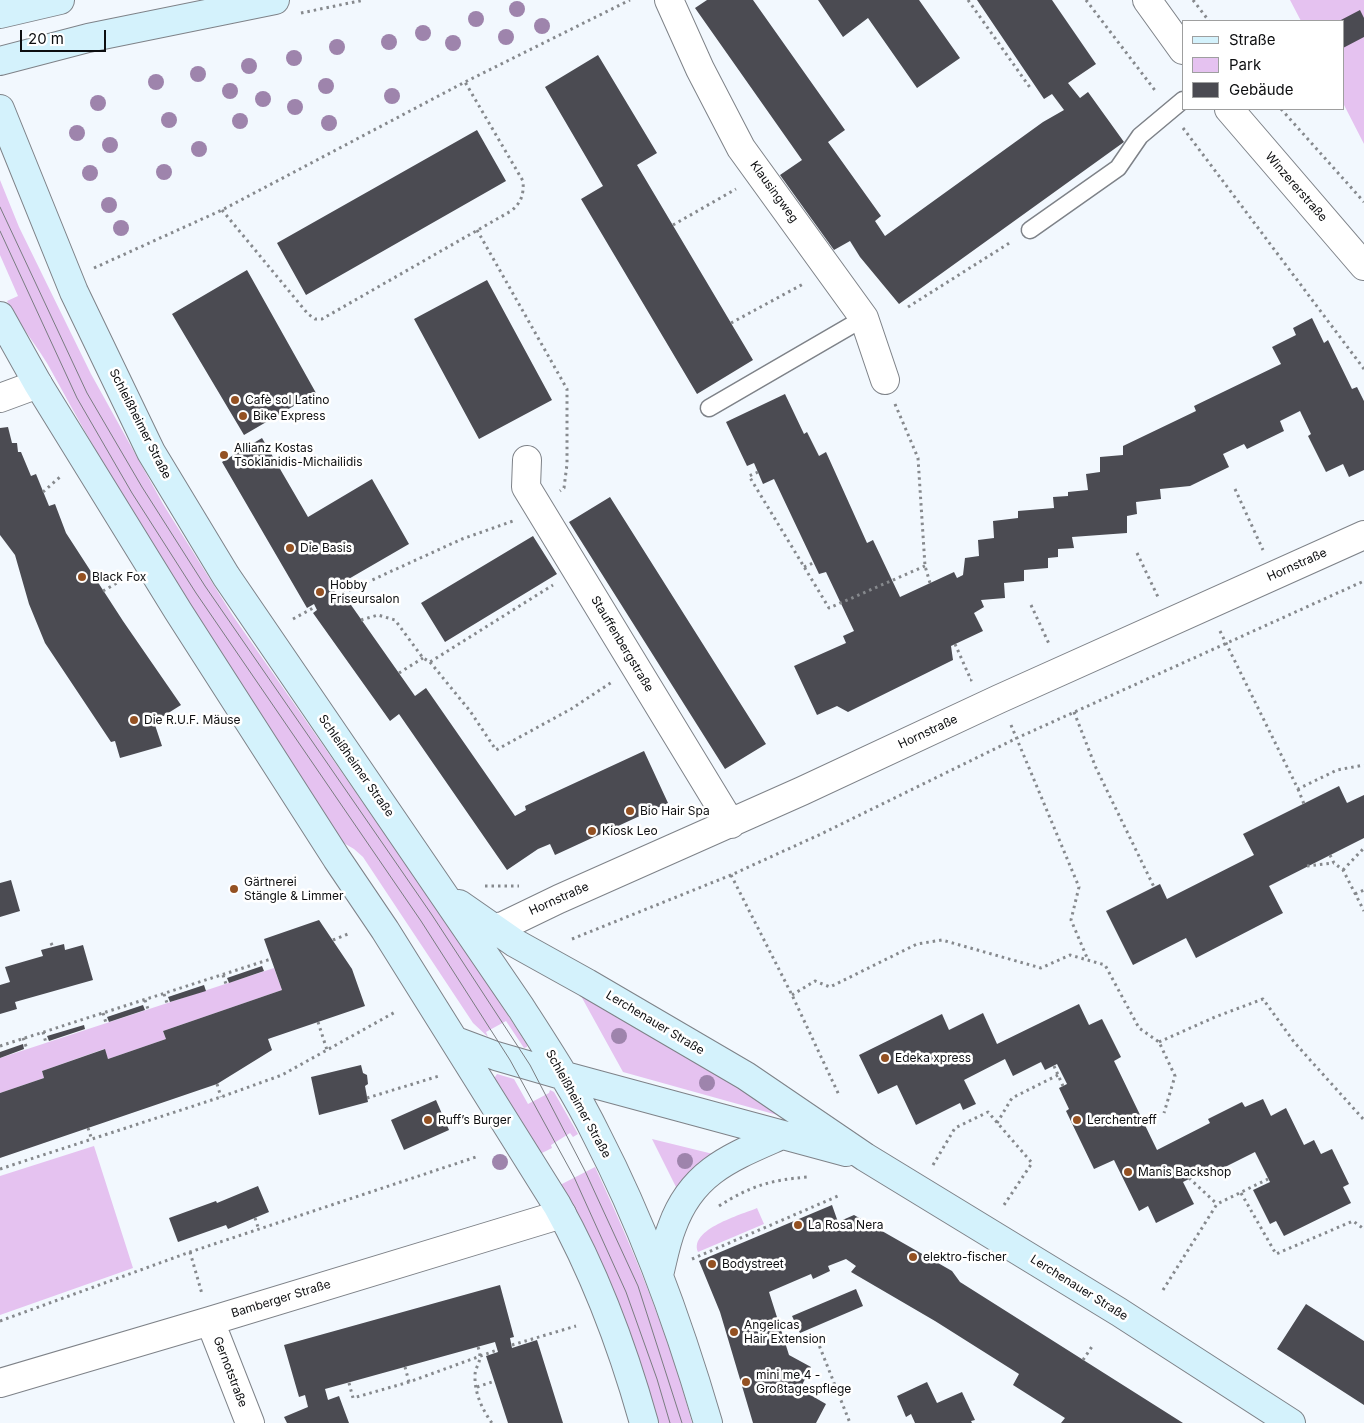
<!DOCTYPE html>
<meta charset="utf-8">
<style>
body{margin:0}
#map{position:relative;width:1364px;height:1423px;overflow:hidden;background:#f2f8fe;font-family:Inter,sans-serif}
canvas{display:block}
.legend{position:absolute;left:1182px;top:20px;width:162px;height:90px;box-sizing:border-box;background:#fff;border:1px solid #9e9f9f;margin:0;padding:6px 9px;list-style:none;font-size:15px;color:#0d0e10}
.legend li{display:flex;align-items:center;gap:10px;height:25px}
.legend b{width:25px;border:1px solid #9e9f9f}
.scale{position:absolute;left:20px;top:30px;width:86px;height:22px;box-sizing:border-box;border:2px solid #0d0e10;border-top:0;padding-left:6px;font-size:15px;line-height:18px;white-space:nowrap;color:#0d0e10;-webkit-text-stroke:4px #fff;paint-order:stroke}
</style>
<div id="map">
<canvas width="1364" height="1423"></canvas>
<ul class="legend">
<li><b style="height:6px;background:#d4f2fc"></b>Straße</li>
<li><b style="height:14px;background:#e5c2f0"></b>Park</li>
<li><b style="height:14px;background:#4b4b52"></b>Gebäude</li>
</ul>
<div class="scale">20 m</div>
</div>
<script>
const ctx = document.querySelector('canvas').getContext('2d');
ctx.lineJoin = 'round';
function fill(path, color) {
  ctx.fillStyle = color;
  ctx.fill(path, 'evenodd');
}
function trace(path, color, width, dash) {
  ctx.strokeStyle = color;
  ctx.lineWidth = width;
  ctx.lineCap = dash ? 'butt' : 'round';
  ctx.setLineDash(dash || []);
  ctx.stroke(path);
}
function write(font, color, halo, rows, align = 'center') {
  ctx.font = font + ' Inter,sans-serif';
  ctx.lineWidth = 5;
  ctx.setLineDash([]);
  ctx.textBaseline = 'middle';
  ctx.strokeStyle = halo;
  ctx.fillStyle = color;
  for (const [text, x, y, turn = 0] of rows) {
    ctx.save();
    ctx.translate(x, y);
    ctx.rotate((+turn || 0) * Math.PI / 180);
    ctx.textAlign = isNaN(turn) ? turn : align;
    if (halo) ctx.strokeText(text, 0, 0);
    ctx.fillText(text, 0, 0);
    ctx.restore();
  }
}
fill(new Path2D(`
 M1290,0H1364V144L1343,103V21H1301Z
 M0,180L19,227L91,374L163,504L233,616L471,958L527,1045V1047L524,1048L506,1021L486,1032L488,1037L473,1023L363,857L354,849L342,842C241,688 140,534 52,372C39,347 19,326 7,301L18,296L0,255Z
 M274,968L282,990L163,1031L166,1039L108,1059L104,1049L42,1071L44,1078L0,1093V1058Z
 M581,996L781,1112V1116L623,1072Z
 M497,1074L514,1079L528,1104L549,1093L550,1090L554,1092L578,1134L573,1137L570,1133L551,1145L552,1148L540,1154L493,1080Z
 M652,1139L713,1154L677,1189Z
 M94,1146L133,1268L0,1315V1176Z
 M595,1167C633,1249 669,1335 692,1423H657L560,1185Z
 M757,1208L764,1224L698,1252C689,1229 741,1215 757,1208Z`), '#e5c2f0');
fill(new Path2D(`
 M707,0H753L845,130L828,142L881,216L875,221L885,236L1043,122L1064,110L1052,94L1044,99L977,0H1052L1096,64L1068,83L1080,98L1088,92L1124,142L899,304L860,257L850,241L834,250L780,175L802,160L695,8Z
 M818,0H919L960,58L917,88L868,18L843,37Z
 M1360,10L1364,18V37L1343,48V21H1339Z
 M598,55L657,153L637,165L753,360L697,394L581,199L603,186L545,87Z
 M477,130L506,181L306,295L277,243Z
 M247,270L316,393L244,435L172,314Z
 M487,280L552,400L479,439L414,319Z
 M1312,318L1324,343L1328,340L1352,389L1357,387L1364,401V470L1349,477L1343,464L1326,472L1308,436L1311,434L1300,411L1280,421L1284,431L1247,449L1244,444L1223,454L1229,467L1190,486L1160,489L1161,499L1136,502L1137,514L1127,516V533L1072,537L1074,548L1058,549V557L1048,558V568L1024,570V581L1004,583L1005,598L981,600L984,607L974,613L983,631L951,646L953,660L848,712L837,706L817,715L794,666L846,643L843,636L854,631L826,572L819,574L774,479L763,484L754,463L747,466L726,422L785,394L804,434L807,432L819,456L826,452L867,543L873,540L900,597L954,572L957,578L963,575L965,558L979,556L978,540L994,538L993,521L1018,518V511L1054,508L1053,497L1068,496V492L1088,490L1086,474L1100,472V457L1123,455V446L1196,411L1194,406L1281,364L1272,347L1296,335L1293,328Z
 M8,427L12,443H17L18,452H21L31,476L36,474L49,506L55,504L66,533L123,621L181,705L154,722L162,746L120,758L115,741L111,742L45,643L29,604L15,555L0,535V428Z
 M262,438L308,517L372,479L409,544L333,588L338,599L344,595L415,696L426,688L515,816L526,810L525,806L644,751L668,803L555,855L550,844L538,849L507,870L399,714L390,721L313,613L317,610L314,604L307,608L222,462Z
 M610,497L766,744L725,769L569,522Z
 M533,536L557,574L445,642L421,603Z
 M1339,786L1347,803L1364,795V838L1269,886L1283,913L1196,958L1186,938L1133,965L1106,911L1160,884L1167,899L1254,855L1243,834Z
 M11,880L20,911L0,917V883Z
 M319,920L352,969L365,1006L268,1039L272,1050L217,1084L0,1158V1093L44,1078L42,1071L105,1049L108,1059L166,1039L163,1031L282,990L264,939Z
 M64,944L65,950L83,945L93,980L15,1002L17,1009L0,1014V985L10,982L5,967L43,956L41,950Z
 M262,966L264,971L229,983L227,978Z
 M204,985L206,991L170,1002L168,997Z
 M1079,1004L1089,1025L1102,1019L1121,1057L1114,1061L1157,1150L1210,1123L1208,1119L1242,1102L1245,1107L1263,1099L1271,1116L1286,1108L1304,1145L1314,1140L1321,1154L1332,1149L1349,1184L1343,1187L1351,1203L1284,1236L1276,1221L1270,1224L1253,1190L1270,1182L1255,1152L1217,1171L1215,1166L1183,1182L1194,1204L1156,1223L1148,1206L1139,1211L1114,1160L1094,1169L1066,1111L1069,1109L1059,1088L1067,1084L1057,1064L1045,1070L1041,1062L1013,1076L1005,1059L964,1080L976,1104L963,1110L960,1103L916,1125L897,1085L878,1094L859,1055L942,1014L949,1030L983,1013L997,1044Z
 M143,1005L145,1010L109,1022L107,1017Z
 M84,1025L85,1029L49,1041L47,1036Z
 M23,1044L24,1049L0,1058V1052Z
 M361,1065L363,1073L367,1075L368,1084L365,1086L368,1102L319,1115L311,1077Z
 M436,1100L449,1130L404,1150L391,1120Z
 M258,1186L269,1212L228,1229L226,1225L178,1242L169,1218L216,1201L217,1203Z
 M832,1205L838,1222L854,1215L952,1271L960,1282L1183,1423H1061L1065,1418L1013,1385L1019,1374L935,1321L851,1272L856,1266L846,1259L828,1266L830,1271L813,1279L811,1274L769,1292L789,1355L811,1367L800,1389L826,1404L816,1423H753L720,1312L699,1261Z
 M500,1285L514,1337L510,1338L512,1348L537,1340L563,1423H508L486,1356L498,1352L495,1342L325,1389L328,1400L339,1396L349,1423H287L284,1417L308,1407L305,1395L299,1397L284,1345Z
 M856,1289L863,1306L800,1333L792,1316Z
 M1306,1304L1364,1341V1405L1277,1349Z
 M927,1382L937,1403L962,1392L975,1420L971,1421L972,1423H915L911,1414L906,1417L897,1396Z`), '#4b4b52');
const service = new Path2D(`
 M1030,230L1118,168L1140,136L1183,100
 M709,408L864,318`);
const minor = new Path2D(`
 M669,0L700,69L741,148L864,318L885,380
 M1147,0L1183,50
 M1229,109L1364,266
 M0,398L38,384
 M527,460L526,487L731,824
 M492,928L503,926L559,899L802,791L999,699L1364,535
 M210,1321L250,1423
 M0,1383L210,1321L562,1214`);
const secondary = new Path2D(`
 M0,14L60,0
 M0,61L88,38L275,0
 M0,109L74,292L151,452L226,576L521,1008C548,1050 575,1091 597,1136C644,1227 679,1324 708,1423
 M0,316L38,384L178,611L337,859L385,930L557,1205C595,1273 623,1348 644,1423
 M459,904L515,943L587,983L746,1076L865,1157L1119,1312L1291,1423
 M456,1041L496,1056L565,1076L846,1152
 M659,1275C663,1259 666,1242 672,1227C692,1171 732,1157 782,1135`);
trace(service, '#7e8288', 19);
trace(minor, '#7e8288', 30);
trace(secondary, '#7e8288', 30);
trace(new Path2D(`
 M968,0L1031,89
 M1086,0L1157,93
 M1193,0L1209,21
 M301,13L364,0
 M1281,109L1364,202
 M1183,128L1364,369
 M222,210L308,314L315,319H322L511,211C521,203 524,195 523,181L465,82
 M673,225L736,189
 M477,230L567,389V464L564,488L560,491
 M94,268L222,210L465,82L630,0
 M908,307L1011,242
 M731,323L805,283
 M895,404L918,458L925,566L930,583
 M758,472L749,476L829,608L925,566
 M1235,489L1263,550
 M43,492L60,477
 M1137,553L1158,597
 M804,567L813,563
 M103,591L124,579
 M337,596L462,539L513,521
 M1031,605L1050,646
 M293,619L315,607
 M361,620L378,615L395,620L423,658L430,662L553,585
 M1220,631L1298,789L1337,770L1364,765
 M955,644L971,680H970
 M430,662L470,711L496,750L571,709L612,682
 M399,673L423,658
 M1074,712L1096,768L1154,887
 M1011,725L1079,887L1071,920L1088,960
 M1298,789L1304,804
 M1330,855L1334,863L1343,870L1364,911
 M1307,866L1334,863
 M1343,870L1364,848
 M731,875L792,995L839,1095
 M485,886H519
 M1355,894L1364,890
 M572,939L731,875L821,834L1017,738L1364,581
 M333,940L348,934
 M51,943L53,947
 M223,975L226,984
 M164,994L167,1003
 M792,995L815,981L830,987L917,944L942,940L1041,968L1070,955L1105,965L1139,1028L1159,1042L1175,1076L1164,1113
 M145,1000L148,1009
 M103,1013L106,1023
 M318,1022L327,1050
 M43,1032L46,1043
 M23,1038L27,1049
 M1159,1042L1215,1017L1263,999L1294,1042L1364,1120
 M0,1046L271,959
 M1054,1066L1063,1086
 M217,1084L221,1097
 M367,1098L439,1076
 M997,1123L1012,1098L1058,1075
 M88,1128L92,1140
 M933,1165L955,1128L988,1112L1032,1163L1002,1208
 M0,1169L221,1097L282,1075L397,1011
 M1189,1178L1217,1204
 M1241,1193L1276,1254L1353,1221L1364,1229
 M719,1206C750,1186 771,1180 807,1177
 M255,1218L259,1230
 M190,1252L202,1294
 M692,1259L838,1196
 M1163,1290L1217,1204L1268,1179
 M0,1321L190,1252L479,1156
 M817,1340L850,1423
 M512,1345L576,1326
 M478,1347C484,1363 474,1365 475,1378C475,1394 483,1411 492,1423
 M1083,1360L1093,1345
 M405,1367L409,1382
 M349,1383L353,1398L409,1382L497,1350
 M477,1387L495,1381`), '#86898d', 3, [2.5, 4]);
trace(service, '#fff', 16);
trace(minor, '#fff', 28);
trace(secondary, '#d4f2fc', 28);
trace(new Path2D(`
 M0,207L87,393L142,487L205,586L432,915L530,1065L585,1171L638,1286L682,1423
 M0,231L77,398L132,493L196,593L421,921L510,1060L574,1177L626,1292L657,1379L670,1423`), '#797c80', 1);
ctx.fillStyle = '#9e84ac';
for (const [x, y] of [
 [517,9],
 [476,19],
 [542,26],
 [423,33],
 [506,37],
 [389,42],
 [453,43],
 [337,47],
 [294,58],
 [249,66],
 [198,74],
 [156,82],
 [326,86],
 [230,91],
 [392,96],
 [263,99],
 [98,103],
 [295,107],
 [169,120],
 [240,121],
 [329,123],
 [77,133],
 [110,145],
 [199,149],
 [164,172],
 [90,173],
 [109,205],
 [121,228],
 [619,1036],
 [707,1083],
 [685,1161],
 [500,1162]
]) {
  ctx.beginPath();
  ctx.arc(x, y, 8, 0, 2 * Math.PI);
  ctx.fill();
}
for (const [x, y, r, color] of [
 [235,400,5,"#945122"],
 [243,416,5,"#945122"],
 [224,455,5,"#945122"],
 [290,548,5,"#945122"],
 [82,577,5,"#945122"],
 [320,592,5,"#945122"],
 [134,720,5,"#945122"],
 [630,811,5,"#945122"],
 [592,831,5,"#945122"],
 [234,889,5,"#945122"],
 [885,1058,5,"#945122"],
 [428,1120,5,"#945122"],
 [1077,1120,5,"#945122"],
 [1128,1172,5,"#945122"],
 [798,1225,5,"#945122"],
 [913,1257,5,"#945122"],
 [712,1264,5,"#945122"],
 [734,1332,5,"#945122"],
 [746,1382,5,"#945122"]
]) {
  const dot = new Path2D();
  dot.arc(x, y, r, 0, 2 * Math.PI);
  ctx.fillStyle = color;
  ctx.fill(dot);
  trace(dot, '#fff', 2);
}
write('12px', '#0d0e10', '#fff', [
 ["Winzererstraße",1296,187,49],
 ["Klausingweg",774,192,54],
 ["Schleißheimer Straße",140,424,63],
 ["Hornstraße",1297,565,-24],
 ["Stauffenbergstraße",622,644,59],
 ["Hornstraße",928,732,-25],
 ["Schleißheimer Straße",356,766,55],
 ["Hornstraße",559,899,-24],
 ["Lerchenauer Straße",655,1023,31],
 ["Schleißheimer Straße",578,1104,61],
 ["Lerchenauer Straße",1079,1288,32],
 ["Bamberger Straße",281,1299,-17],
 ["Gernotstraße",230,1372,69]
]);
write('12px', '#0d0e10', '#fff', [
 ["Cafè sol Latino",245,400],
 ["Bike Express",253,416],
 ["Allianz Kostas",234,448],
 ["Tsoklanidis-Michailidis",234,462],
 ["Die Basis",300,548],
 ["Black Fox",92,577],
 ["Hobby",330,585],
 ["Friseursalon",330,599],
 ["Die R.U.F. Mäuse",144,720],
 ["Bio Hair Spa",640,811],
 ["Kiosk Leo",602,831],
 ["Gärtnerei",244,882],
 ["Stängle & Limmer",244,896],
 ["Edeka xpress",895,1058],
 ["Ruff’s Burger",438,1120],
 ["Lerchentreff",1087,1120],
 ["Manis Backshop",1138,1172],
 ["La Rosa Nera",808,1225],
 ["elektro-fischer",923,1257],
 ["Bodystreet",722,1264],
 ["Angelicas",744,1325],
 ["Hair Extension",744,1339],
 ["mini me 4 -",756,1375],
 ["Großtagespflege",756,1389]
], 'left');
</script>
